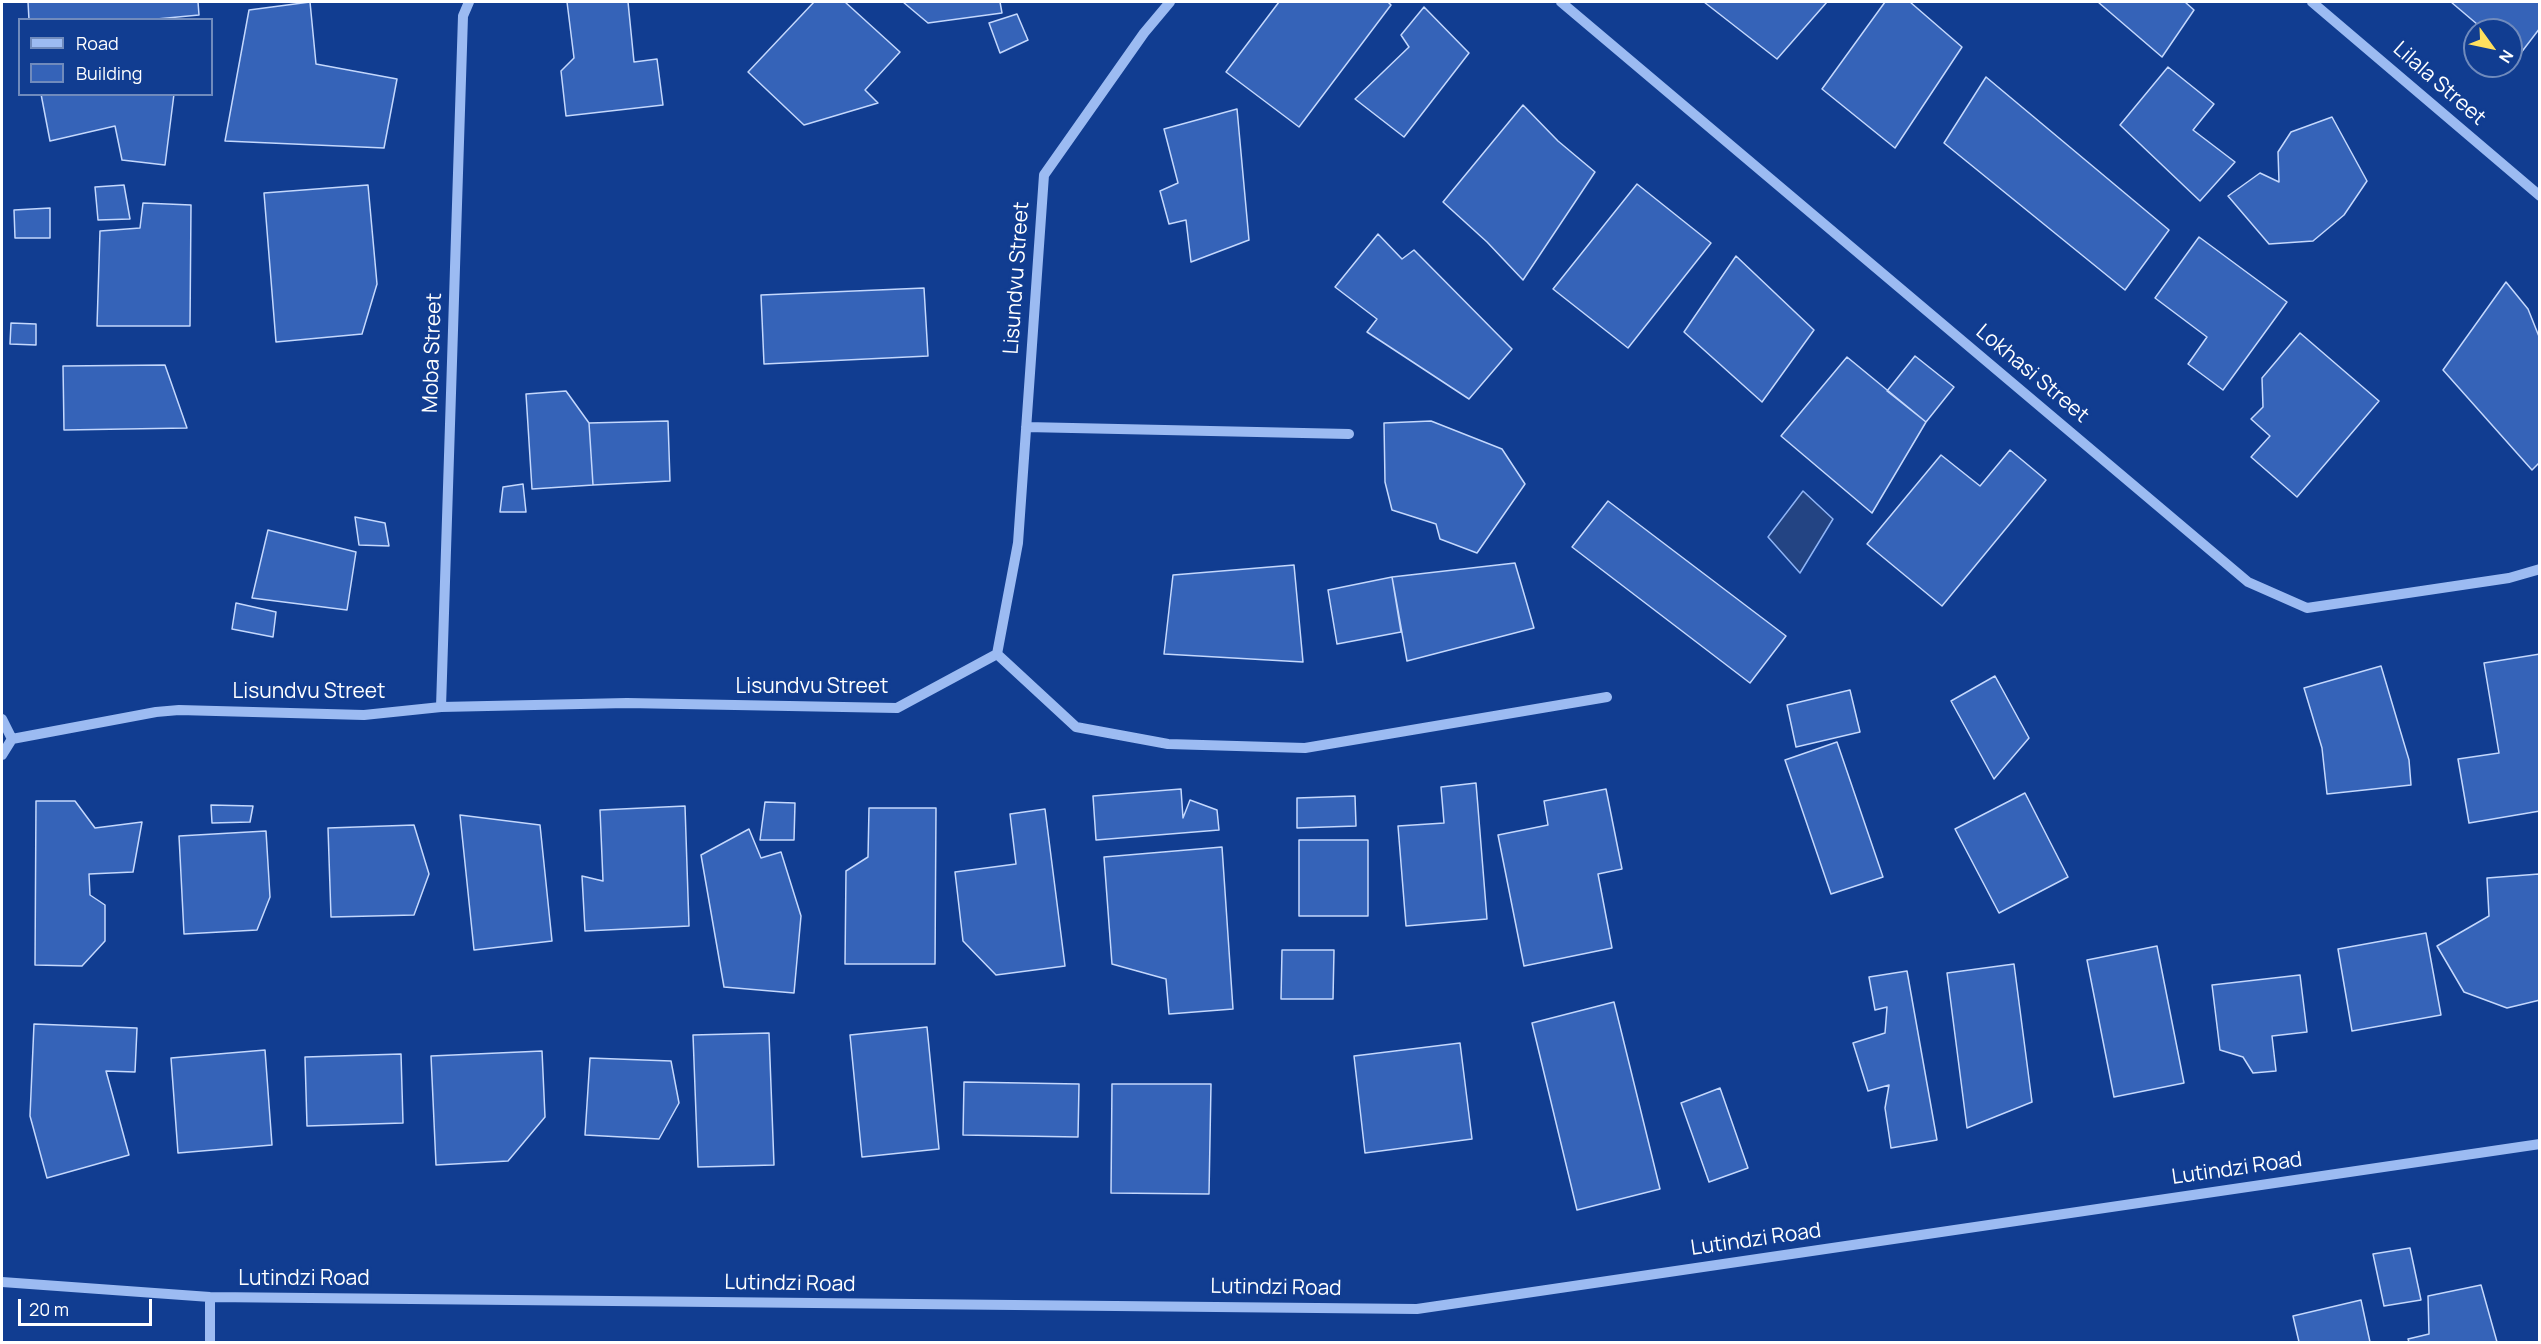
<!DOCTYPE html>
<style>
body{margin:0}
#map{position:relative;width:2541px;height:1344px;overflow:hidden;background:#113d91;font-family:Manrope,sans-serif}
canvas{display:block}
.frame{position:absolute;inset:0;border:3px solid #fff;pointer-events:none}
.legend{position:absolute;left:18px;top:18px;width:195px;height:78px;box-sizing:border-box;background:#113d91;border:2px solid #708bbd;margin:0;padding:8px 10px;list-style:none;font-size:18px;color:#fff}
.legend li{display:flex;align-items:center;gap:12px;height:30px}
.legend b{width:30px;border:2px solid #708bbd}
.north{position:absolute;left:2463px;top:18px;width:60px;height:60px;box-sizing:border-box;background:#113d91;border:2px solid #708bbd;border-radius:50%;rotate:123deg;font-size:16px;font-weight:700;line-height:24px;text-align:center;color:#fff}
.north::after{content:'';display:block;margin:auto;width:21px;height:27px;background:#ffe05e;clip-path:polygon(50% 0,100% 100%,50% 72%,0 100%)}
.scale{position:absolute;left:18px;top:1299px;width:134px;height:27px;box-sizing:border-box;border:3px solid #fff;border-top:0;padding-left:8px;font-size:18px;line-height:21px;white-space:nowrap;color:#fff;-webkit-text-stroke:4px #113d91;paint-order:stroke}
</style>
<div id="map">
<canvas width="2541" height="1344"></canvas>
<div class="frame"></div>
<ul class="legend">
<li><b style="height:8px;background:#9cbbf2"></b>Road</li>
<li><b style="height:16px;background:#3563b8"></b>Building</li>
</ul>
<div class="north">N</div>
<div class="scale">20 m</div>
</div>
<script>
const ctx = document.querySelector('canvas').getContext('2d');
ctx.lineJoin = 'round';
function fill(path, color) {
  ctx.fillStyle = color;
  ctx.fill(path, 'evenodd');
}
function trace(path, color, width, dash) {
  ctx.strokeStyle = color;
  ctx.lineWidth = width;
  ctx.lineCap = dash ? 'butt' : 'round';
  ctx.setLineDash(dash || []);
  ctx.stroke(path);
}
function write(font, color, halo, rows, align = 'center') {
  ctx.font = font + ' Manrope,sans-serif';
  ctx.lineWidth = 6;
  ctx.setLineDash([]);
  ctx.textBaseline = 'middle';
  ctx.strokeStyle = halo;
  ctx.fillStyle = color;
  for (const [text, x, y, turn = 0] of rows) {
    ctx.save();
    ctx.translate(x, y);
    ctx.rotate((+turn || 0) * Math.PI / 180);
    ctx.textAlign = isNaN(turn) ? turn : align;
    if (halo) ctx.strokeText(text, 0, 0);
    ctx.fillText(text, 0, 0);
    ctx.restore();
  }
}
const water = new Path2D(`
 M1803,491L1833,519L1800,573L1768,537Z`);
fill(water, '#234483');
trace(water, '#8eb4f6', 1.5);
const building = new Path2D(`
 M28,2H198L199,15L146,20H29Z
 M310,2L316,64L397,79L384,148L225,141L249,10Z
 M567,2H628L634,62L657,59L663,105L566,116L561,71L574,58Z
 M814,2H845L900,52L865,90L878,103L804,125L748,72Z
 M903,2H1000L1002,13L928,23Z
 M1279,2H1388L1391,5L1299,127L1226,72Z
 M1704,2H1827L1777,59Z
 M1885,2H1910L1962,47L1895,148L1822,89Z
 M2098,2H2185L2194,10L2162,57Z
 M2451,2H2540V28L2517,58L2511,53V30H2484Z
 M1424,7L1469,53L1404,137L1355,99L1409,47L1401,35Z
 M1017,14L1028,40L1000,53L989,23Z
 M2168,67L2214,104L2193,130L2235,162L2200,201L2120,125Z
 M1986,77L2169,230L2125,290L1944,143Z
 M41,94H174L165,165L122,160L115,126L50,141Z
 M1523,105L1558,141L1595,172L1523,280L1487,242L1443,202Z
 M1237,109L1249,240L1191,262L1186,220L1169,224L1160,191L1178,183L1164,129Z
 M2332,117L2367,181L2344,215L2313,241L2269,244L2228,196L2260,173L2279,182L2278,152L2291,132Z
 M1637,184L1711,243L1628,348L1553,289Z
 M124,185L130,219L98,220L95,187Z
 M368,185L377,284L362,334L276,342L264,193Z
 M143,203L191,205L190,326H97L100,231L140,228Z
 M50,208V238H15L14,210Z
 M1378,234L1402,259L1414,250L1512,349L1469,399L1367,332L1377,319L1335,287Z
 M2199,237L2287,302L2223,390L2188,364L2207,337L2155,298Z
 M1736,256L1814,330L1762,402L1684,332Z
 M2506,282L2528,309L2540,339V462L2532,470L2443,370Z
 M924,288L928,356L764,364L761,295Z
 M11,323L36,324V345L10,344Z
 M2300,333L2379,401L2297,497L2251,457L2270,436L2251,419L2263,407L2262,378Z
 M1915,356L1954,387L1926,422L1887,391Z
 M1847,357L1926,422L1872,513L1781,436Z
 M165,365L187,428L64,430L63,366Z
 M566,391L589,423L593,485L532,489L526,394Z
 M668,421L670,481L593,485L589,423Z
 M1431,421L1502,449L1525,484L1477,553L1440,539L1436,524L1392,510L1385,482L1384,423Z
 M2010,450L2046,480L1942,606L1867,544L1941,455L1980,486Z
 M523,484L526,512H500L503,487Z
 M1608,501L1786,636L1750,683L1572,547Z
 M355,517L385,523L389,546L359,545Z
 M268,530L356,552L347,610L252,598Z
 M1515,563L1534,628L1407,661L1392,577Z
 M1294,565L1303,662L1164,654L1173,575Z
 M1392,577L1401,632L1337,644L1328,590Z
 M236,603L276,612L273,637L232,629Z
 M2540,654V811L2469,823L2458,759L2499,753L2484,663Z
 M2381,666L2409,760L2411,785L2327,794L2322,748L2304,688Z
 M1995,676L2029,738L1994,779L1951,701Z
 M1850,690L1860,732L1796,747L1787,705Z
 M1837,742L1883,877L1831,894L1785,760Z
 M1476,783L1487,919L1406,926L1398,826L1444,823L1441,787Z
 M1181,789L1183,818L1190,800L1217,810L1219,830L1096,840L1093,796Z
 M1606,789L1622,869L1598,874L1612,948L1524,966L1498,835L1548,825L1544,801Z
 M2025,793L2068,877L1999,913L1955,829Z
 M1355,796L1356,826L1297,828V798Z
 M36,801H75L95,828L142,822L133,872L89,874L90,895L105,905V941L82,966L35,965Z
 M765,802L795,803L794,840H760Z
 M211,805L253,806L250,822L212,823Z
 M685,806L689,926L585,931L582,876L603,881L600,810Z
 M869,808H936L935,964H845L846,871L868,857Z
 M1045,809L1065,966L996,975L963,941L955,872L1016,864L1010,814Z
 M460,815L540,825L552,941L474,950Z
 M414,825L429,874L414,915L331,917L328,828Z
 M749,829L761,858L781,852L801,916L794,993L724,987L701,855Z
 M266,831L270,897L257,930L184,934L179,836Z
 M1299,840H1368V916H1299Z
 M1222,847L1233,1009L1169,1014L1166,979L1112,964L1104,857Z
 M2539,874L2540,1000L2507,1008L2464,992L2437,946L2489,916L2487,878Z
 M2426,933L2441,1015L2352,1031L2338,949Z
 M2157,946L2184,1083L2114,1097L2087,960Z
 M1282,950H1334L1333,999H1281Z
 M2014,964L2032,1102L1967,1128L1947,973Z
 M1907,971L1937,1140L1891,1148L1885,1108L1889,1085L1868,1091L1853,1043L1885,1033L1887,1007L1875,1010L1869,977Z
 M2300,975L2307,1032L2272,1036L2276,1071L2253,1073L2243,1057L2220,1050L2212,985Z
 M1614,1002L1660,1189L1577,1210L1532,1023Z
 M34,1024L137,1028L135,1072L106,1071L129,1155L47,1178L30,1116Z
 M927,1027L939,1149L862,1157L850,1035Z
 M769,1033L774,1165L698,1167L693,1035Z
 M1460,1043L1472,1139L1365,1153L1354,1056Z
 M265,1050L272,1145L178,1153L171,1058Z
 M542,1051L545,1117L508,1161L436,1165L431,1056Z
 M401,1054L403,1123L307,1126L305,1057Z
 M590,1058L671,1061L679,1103L659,1139L585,1135Z
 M964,1082L1079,1084L1078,1137L963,1135Z
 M1112,1084H1211L1209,1194L1111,1193Z
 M1720,1088L1748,1168L1709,1182L1681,1103Z
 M2410,1248L2421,1300L2384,1306L2373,1254Z
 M2481,1285L2497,1342H2409L2408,1339L2429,1334L2428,1296Z
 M2361,1300L2370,1342H2299L2293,1316Z`);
fill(building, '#3563b8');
trace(building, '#c4d8fd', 1.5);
trace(new Path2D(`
 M1561,2L2248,582L2307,608L2509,578L2540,569
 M2312,2L2540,196
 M1026,427L1349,434
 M997,654L1076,727L1168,744L1305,748L1607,697
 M441,707L463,16L469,2
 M2,719L12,739
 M2,755L12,739L156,712L179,710L364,715L441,707L627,703L897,708L997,654L1018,543L1044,175L1144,33L1170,2
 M2,1282L210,1297L1417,1309L2540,1144
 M210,1297V1342`), '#9cbbf2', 10);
write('21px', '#fff', '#113d91', [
 ["Lilala Street",2439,84,41],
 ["Lisundvu Street",1017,278,-86],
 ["Moba Street",433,353,-88],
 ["Lokhasi Street",2032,374,40],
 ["Lisundvu Street",812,687],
 ["Lisundvu Street",309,692],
 ["Lutindzi Road",2237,1169,-8],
 ["Lutindzi Road",1756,1240,-8],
 ["Lutindzi Road",304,1279],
 ["Lutindzi Road",790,1284,1],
 ["Lutindzi Road",1276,1288,1]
]);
</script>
